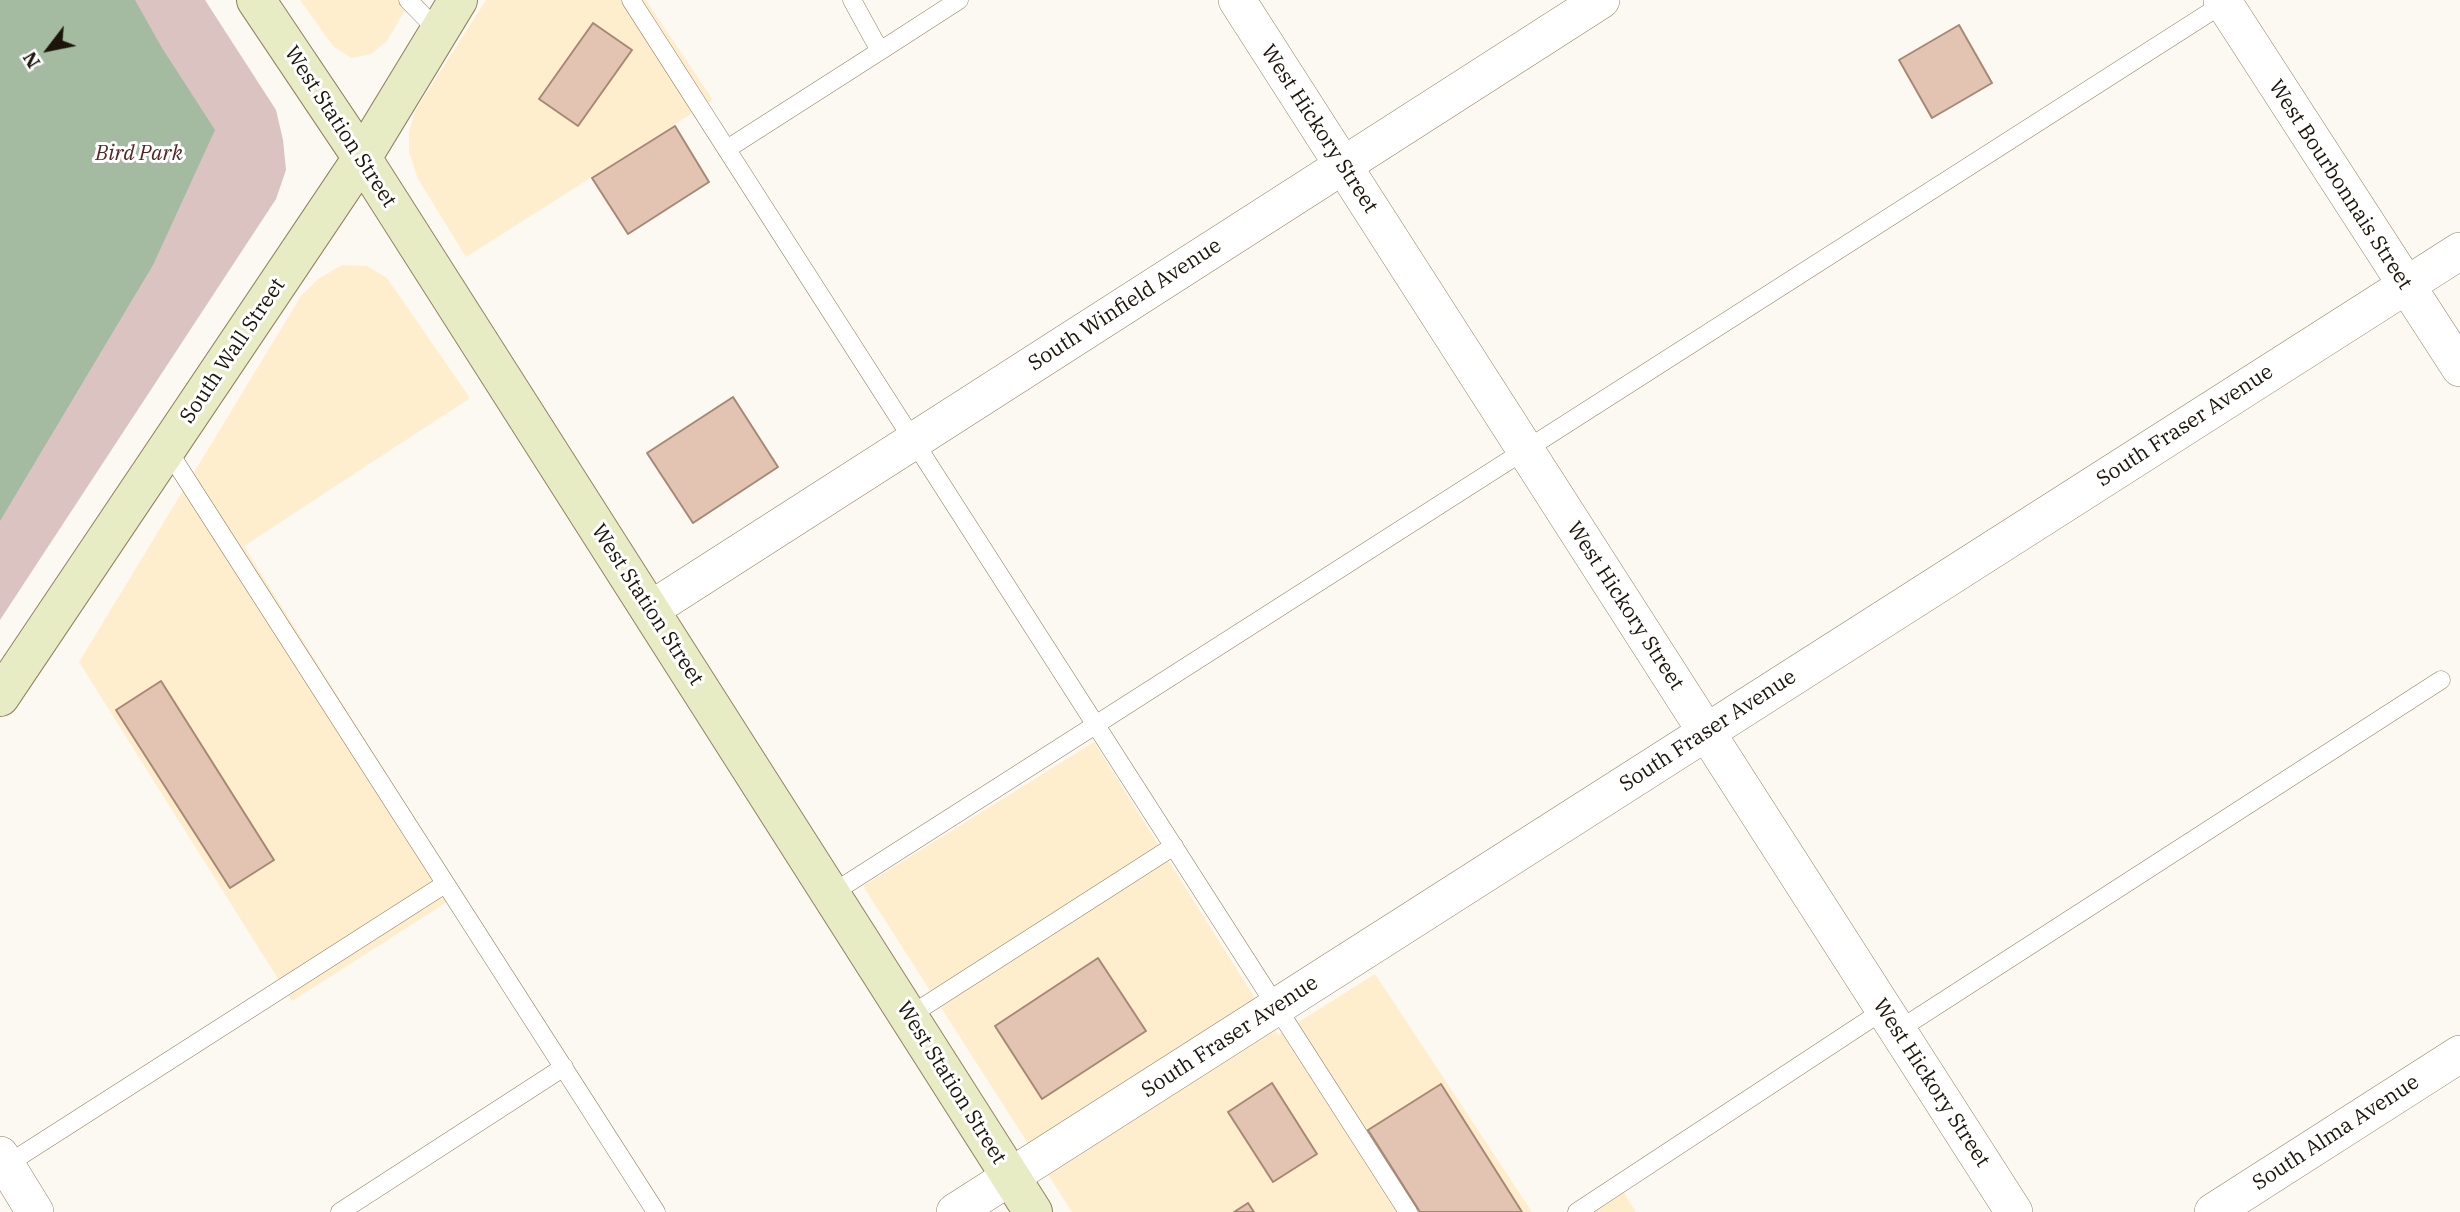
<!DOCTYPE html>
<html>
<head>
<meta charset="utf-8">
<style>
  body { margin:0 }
  #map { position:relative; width:2460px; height:1212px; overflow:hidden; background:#fcf9f2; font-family:"IBM Plex Serif",serif }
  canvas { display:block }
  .north { position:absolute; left:14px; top:14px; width:70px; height:70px; -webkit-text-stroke:5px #fff; paint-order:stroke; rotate:238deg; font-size:19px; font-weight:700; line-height:28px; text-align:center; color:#1c160a }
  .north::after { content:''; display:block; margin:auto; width:24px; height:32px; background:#1c160a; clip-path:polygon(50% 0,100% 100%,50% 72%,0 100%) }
</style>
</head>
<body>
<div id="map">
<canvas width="2460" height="1212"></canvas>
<div class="north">N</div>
</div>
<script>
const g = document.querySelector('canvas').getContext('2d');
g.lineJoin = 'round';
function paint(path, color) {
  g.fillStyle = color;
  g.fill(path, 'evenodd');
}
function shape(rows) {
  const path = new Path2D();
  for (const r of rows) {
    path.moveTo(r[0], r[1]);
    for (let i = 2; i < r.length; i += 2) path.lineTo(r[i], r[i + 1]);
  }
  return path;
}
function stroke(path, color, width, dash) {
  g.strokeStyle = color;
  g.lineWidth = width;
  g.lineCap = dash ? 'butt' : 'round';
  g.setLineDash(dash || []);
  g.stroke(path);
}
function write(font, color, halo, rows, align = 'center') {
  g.font = font + ' "IBM Plex Serif",serif';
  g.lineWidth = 6;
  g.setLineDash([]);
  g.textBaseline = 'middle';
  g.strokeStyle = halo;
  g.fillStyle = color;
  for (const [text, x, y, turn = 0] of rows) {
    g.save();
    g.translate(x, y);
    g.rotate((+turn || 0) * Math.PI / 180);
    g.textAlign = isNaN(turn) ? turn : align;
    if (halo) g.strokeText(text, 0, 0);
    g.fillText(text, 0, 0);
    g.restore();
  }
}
const built = shape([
  [300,0,411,0,387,41,371,54,351,58,333,46],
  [486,0,646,0,713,100,466,257,418,179,409,152,409,132,415,111],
  [342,265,367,266,387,278,470,398,244,546,461,893,292,1001,79,662,301,296,318,279],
  [1094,742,1278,1035,1375,974,1532,1212,1072,1212,863,886],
  [1616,1180,1636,1212,1566,1212]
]);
const green = shape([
  [0,0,205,0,276,110,283,140,286,170,276,199,0,620]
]);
const water = shape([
  [0,0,135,0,162,48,215,130,153,265,0,521]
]);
const building = shape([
  [593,23,632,50,578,126,539,99,593,23],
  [1959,25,1992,83,1932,118,1899,60,1959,25],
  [675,126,709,182,628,234,592,178,675,126],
  [733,397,778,467,693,523,647,453,733,397],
  [161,681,274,860,230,888,116,710,161,681],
  [1098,958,1146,1031,1042,1099,995,1026,1098,958],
  [1272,1083,1317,1154,1273,1182,1228,1112,1272,1083],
  [1441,1084,1522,1212,1420,1212,1368,1130,1441,1084],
  [1248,1203,1254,1212,1234,1212,1248,1203]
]);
const service = shape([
  [408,0,439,32],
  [631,0,1408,1212],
  [852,0,880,51,959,0],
  [727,149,880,51],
  [167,449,656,1212],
  [831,894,2229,0],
  [909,1016,1174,846],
  [1897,1031,2441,680],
  [6,1165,445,884],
  [340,1212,564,1067],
  [1577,1212,1884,1010]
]);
const minor = shape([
  [1237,0,2014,1212],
  [2222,0,2460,368],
  [650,610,1601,0],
  [0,1155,35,1212],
  [955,1212,2460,251],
  [2213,1212,2460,1054]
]);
const secondary = shape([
  [256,0,362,158,1033,1212],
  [0,697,362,158,458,0]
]);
const streetNames = [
  ["West Station Street",340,127,57],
  ["West Hickory Street",1319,129,57],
  ["West Bourbonnais Street",2340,185,57],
  ["South Winfield Avenue",1125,305,-33],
  ["South Wall Street",233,351,-56],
  ["South Fraser Avenue",2185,426,-33],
  ["West Station Street",647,605,57],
  ["West Hickory Street",1625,606,57],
  ["South Fraser Avenue",1708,731,-33],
  ["South Fraser Avenue",1230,1037,-33],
  ["West Station Street",951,1083,58],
  ["West Hickory Street",1931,1083,57],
  ["South Alma Avenue",2336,1133,-33]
];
const parkNames = [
  ["Bird Park",139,154]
];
paint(built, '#ffeece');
paint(green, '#dac3c1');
paint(water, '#a4bba2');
paint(building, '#e3c4b2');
stroke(building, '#a78874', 2);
stroke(service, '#928263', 19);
stroke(minor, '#928263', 38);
stroke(secondary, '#928263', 40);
stroke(service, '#fff', 18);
stroke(minor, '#fff', 37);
stroke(secondary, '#e8ecc4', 38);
write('21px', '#1c160a', '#fff', streetNames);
write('italic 21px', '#552423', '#fff', parkNames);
</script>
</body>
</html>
